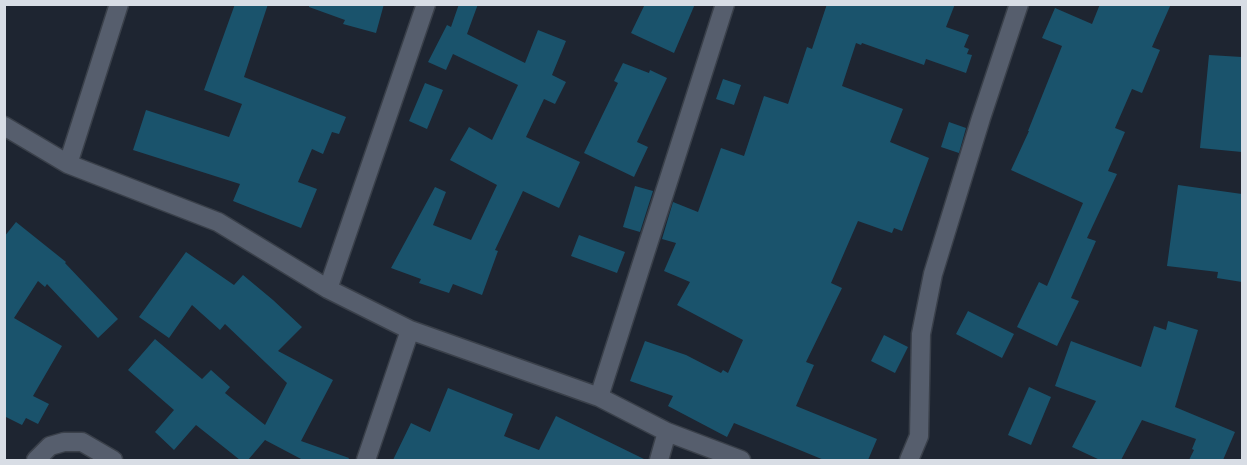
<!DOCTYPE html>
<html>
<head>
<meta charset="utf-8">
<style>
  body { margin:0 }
  #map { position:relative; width:1247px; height:465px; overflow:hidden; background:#1e2531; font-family:Montserrat,sans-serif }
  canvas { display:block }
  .frame { position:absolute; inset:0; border:6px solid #d8dde5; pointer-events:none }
</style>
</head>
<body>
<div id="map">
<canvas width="1247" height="465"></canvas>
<div class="frame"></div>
</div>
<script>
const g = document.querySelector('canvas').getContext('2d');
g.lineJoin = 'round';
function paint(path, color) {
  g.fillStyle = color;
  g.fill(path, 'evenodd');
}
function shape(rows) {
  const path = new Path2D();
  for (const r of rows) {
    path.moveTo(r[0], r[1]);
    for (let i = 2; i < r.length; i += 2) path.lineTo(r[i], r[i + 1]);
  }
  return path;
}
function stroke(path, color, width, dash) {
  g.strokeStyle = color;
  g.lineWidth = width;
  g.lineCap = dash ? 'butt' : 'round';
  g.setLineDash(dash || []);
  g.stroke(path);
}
const building = shape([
  [235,4,268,4,244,77,346,117,339,134,332,132,323,154,312,149,298,182,317,189,301,228,233,201,240,184,133,150,146,110,229,137,242,104,204,90],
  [309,4,384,4,376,33,343,24,345,20,309,7],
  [459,4,478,4,467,34,525,63,538,30,566,41,552,75,566,82,555,104,544,99,526,137,580,162,559,208,523,191,495,250,498,251,482,295,453,284,449,293,419,283,421,279,391,268,435,187,446,192,433,225,471,240,497,185,450,160,469,127,492,140,518,85,453,54,446,70,428,62,447,25,451,27],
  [645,4,695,4,674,53,631,33],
  [827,4,955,4,946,27,969,35,964,47,969,49,967,54,972,55,966,73,926,59,924,65,862,43,861,45,856,43,842,86,903,109,890,142,929,158,902,231,894,228,892,233,858,221,831,283,842,288,806,362,814,365,796,406,877,439,868,460,824,460,734,423,727,437,668,406,673,396,630,381,645,341,686,355,721,373,723,370,728,373,743,340,677,305,690,282,664,271,676,243,662,239,673,202,698,212,721,148,744,156,764,96,788,104,807,47,812,49],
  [1100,4,1171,4,1152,47,1160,50,1142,93,1132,89,1115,128,1125,132,1108,171,1117,174,1087,238,1096,241,1071,298,1079,301,1057,346,1017,327,1039,282,1047,286,1083,203,1011,170,1029,131,1028,131,1062,46,1042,38,1055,8,1092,24],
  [1209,55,1242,57,1242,152,1200,148],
  [623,63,649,73,650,70,667,78,637,142,648,147,634,177,584,153,618,83,614,81],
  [723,79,741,85,734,105,716,99],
  [425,83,443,90,427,129,409,121],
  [949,122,966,128,959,153,941,147],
  [1178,185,1242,194,1242,282,1217,278,1218,272,1167,266],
  [635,186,653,191,640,232,623,227],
  [16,222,66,262,65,263,118,319,98,338,47,284,45,287,38,281,14,318,62,346,33,396,49,404,38,424,26,418,22,425,4,416,4,237],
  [579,235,625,252,617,273,571,256],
  [186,252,234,285,243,275,273,300,302,327,278,351,333,380,301,441,349,458,348,460,303,460,265,440,248,460,240,460,196,425,174,450,155,432,174,410,128,370,155,339,202,379,211,370,230,387,225,393,265,425,287,383,225,324,220,330,192,305,169,338,139,317],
  [968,311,1014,334,1002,358,956,334],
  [1168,321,1198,330,1175,407,1235,432,1223,460,1189,460,1194,450,1192,449,1196,439,1142,420,1121,460,1100,460,1072,447,1096,401,1055,386,1071,341,1141,367,1154,326,1166,330],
  [884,335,908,347,895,373,871,361],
  [1029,387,1051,397,1031,445,1008,435],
  [448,388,513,414,504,436,539,450,556,416,646,460,393,460,411,423,430,432]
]);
const minor = shape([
  [4,126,68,164,218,222,328,289,410,330,599,397,667,432,741,460],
  [68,164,119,4],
  [328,289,426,4],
  [599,397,725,4],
  [36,460,50,446,64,442,82,442,113,460],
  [366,460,410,330],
  [659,460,667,432],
  [909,460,919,436,921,334,933,274,981,118,1019,4]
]);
paint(building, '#1a536c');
stroke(minor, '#3a404a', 21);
stroke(minor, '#565e6d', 18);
</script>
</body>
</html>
